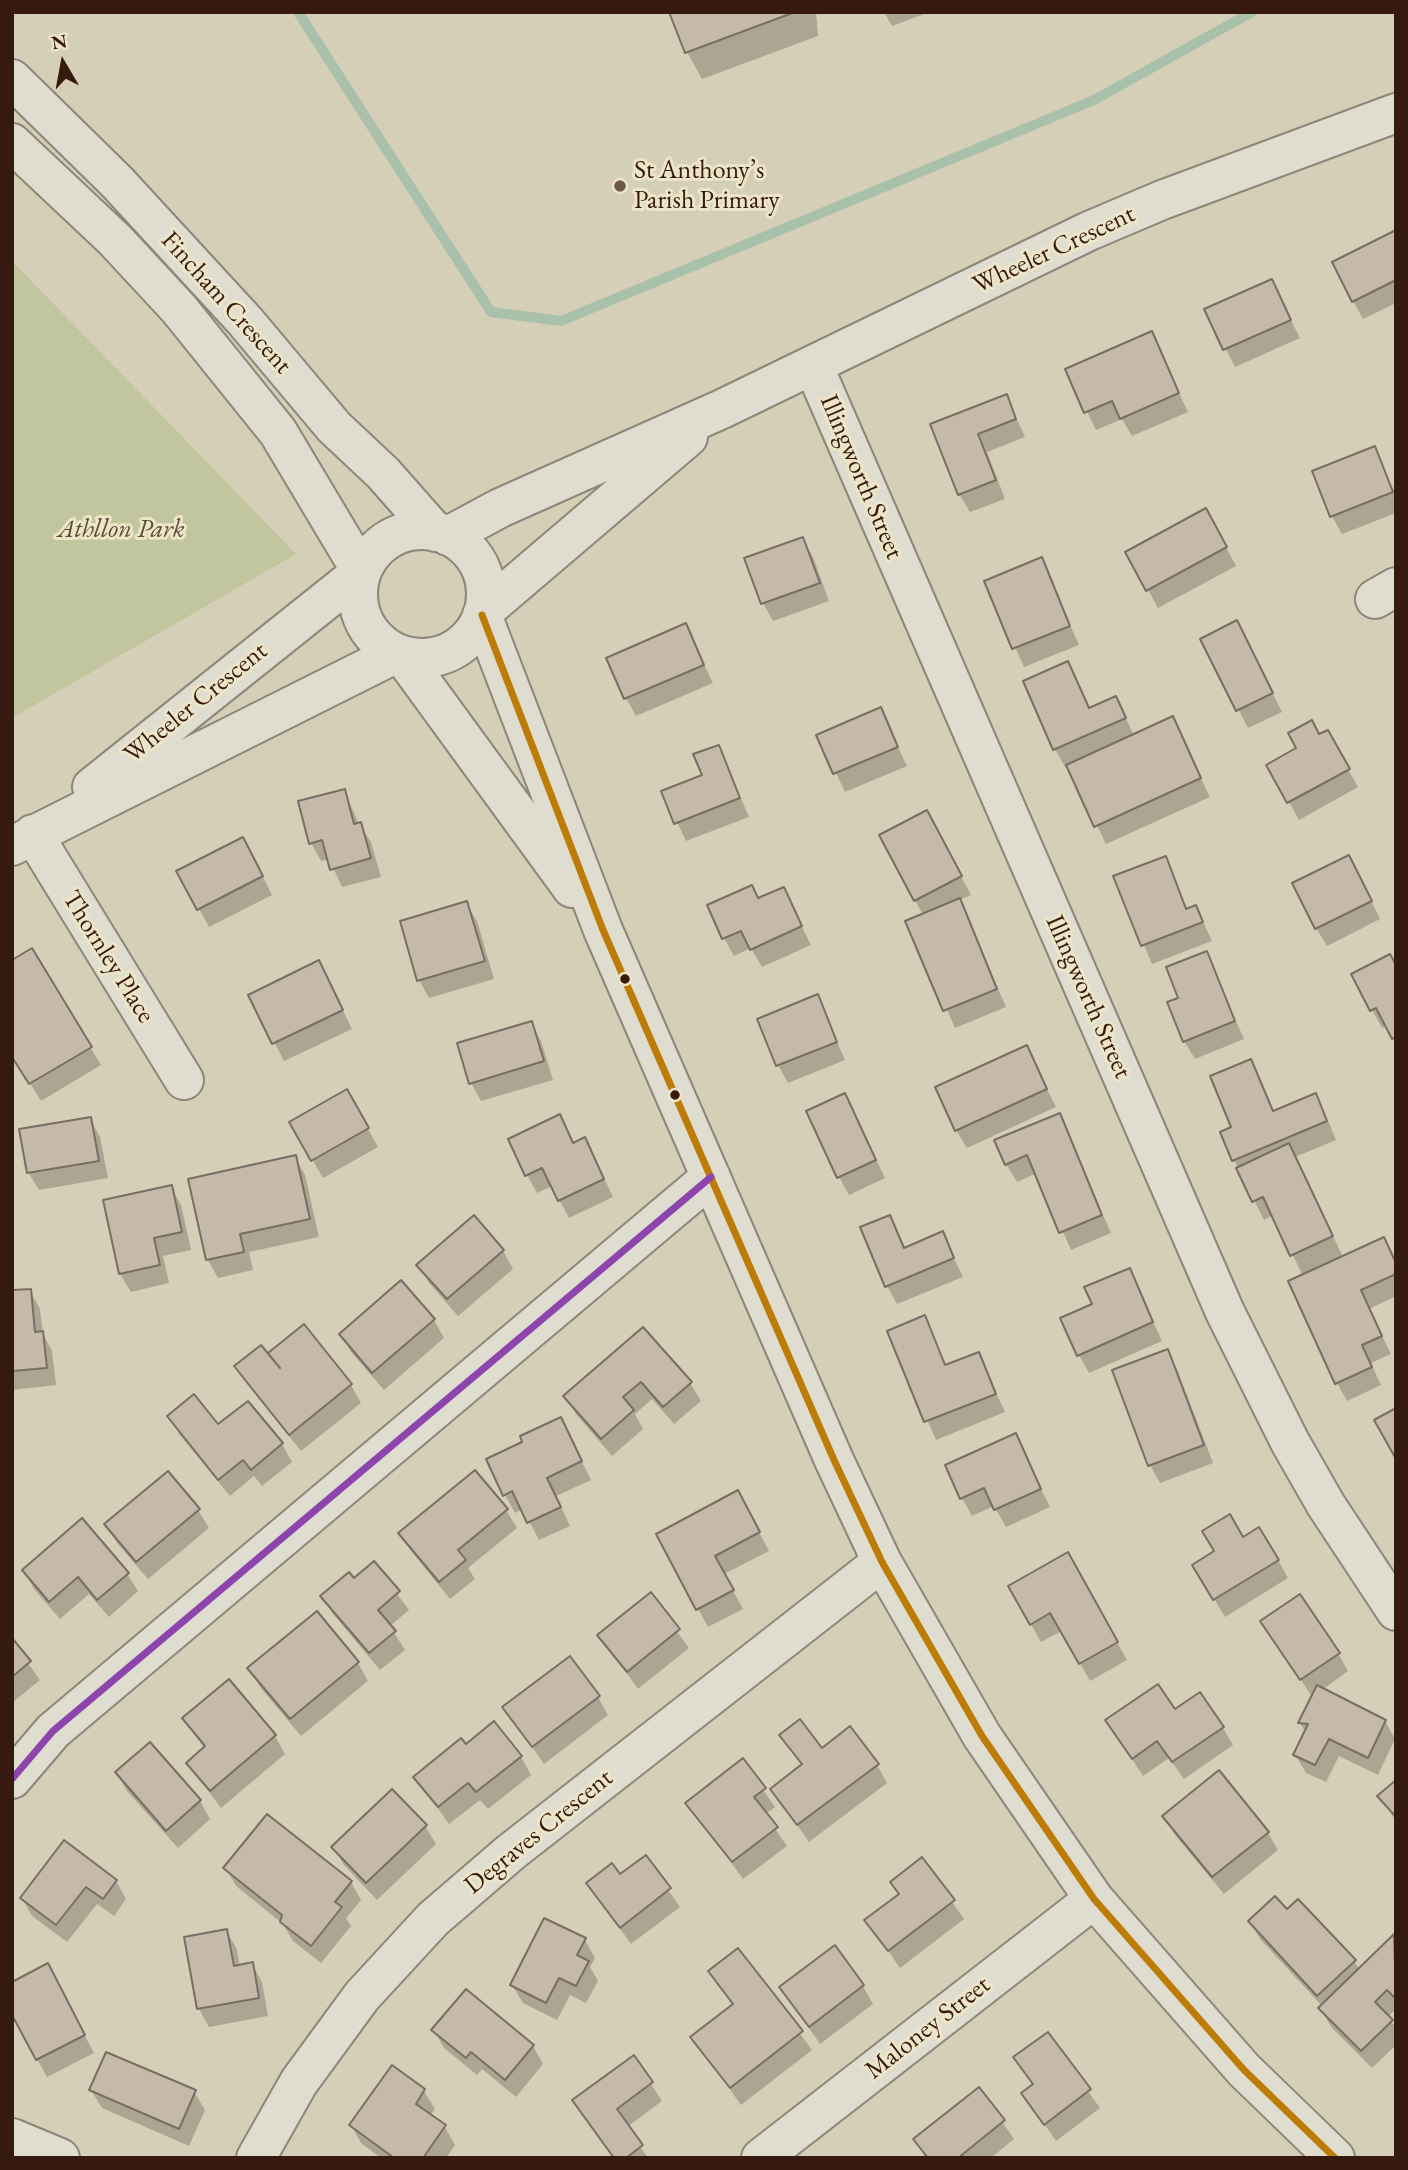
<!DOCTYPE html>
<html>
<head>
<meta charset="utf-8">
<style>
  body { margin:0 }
  #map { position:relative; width:1408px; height:2170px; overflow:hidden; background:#d6cfb7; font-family:"EB Garamond",serif }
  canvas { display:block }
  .frame { position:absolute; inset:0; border:14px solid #361a10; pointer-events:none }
  .north { position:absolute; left:28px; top:28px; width:70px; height:70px; -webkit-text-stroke:5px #ede5c8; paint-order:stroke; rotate:350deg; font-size:19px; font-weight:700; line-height:28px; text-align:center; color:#361a10 }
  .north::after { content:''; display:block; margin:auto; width:24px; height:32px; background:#361a10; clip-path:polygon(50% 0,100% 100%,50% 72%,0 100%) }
</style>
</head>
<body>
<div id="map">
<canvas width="1408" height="2170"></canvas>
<div class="frame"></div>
<div class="north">N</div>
</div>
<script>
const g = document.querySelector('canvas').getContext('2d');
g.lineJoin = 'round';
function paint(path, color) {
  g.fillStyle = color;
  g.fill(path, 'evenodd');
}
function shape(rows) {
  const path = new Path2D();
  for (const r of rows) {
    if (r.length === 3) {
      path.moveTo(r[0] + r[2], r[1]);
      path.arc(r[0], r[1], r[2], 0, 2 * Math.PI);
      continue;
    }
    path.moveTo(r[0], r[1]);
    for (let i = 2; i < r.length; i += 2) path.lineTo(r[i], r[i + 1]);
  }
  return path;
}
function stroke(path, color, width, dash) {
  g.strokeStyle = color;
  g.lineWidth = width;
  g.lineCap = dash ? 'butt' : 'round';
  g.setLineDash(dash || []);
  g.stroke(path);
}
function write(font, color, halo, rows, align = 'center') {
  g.font = font + ' "EB Garamond",serif';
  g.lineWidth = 6;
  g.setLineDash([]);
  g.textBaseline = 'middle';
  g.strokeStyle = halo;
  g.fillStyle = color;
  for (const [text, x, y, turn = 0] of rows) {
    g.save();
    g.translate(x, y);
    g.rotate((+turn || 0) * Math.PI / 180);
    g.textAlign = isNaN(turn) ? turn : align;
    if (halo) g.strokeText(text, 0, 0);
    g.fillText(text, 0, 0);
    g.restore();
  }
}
const green = shape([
  [12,261,296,554,12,718]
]);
const shadow = shape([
  [671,12,816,12,818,36,702,79,687,52],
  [884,12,927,12,927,13,892,26],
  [1396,232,1396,303,1363,319,1353,301],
  [1271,281,1300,338,1235,367,1206,310],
  [1151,334,1188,412,1132,436,1122,419,1096,430,1067,370],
  [1006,396,1025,437,987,452,1005,499,970,512,959,494,933,425],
  [1374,448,1396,495,1396,513,1342,534,1332,516],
  [1216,529,1236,566,1158,608,1128,553],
  [803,539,813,557,829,601,773,621,763,603,746,559],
  [1041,560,1079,645,1024,667,986,582],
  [686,626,713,683,636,716,626,698],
  [1202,639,1246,640,1282,712,1248,728],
  [1068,663,1091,709,1116,698,1134,735,1172,718,1210,797,1106,844,1068,765,1065,767,1055,749],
  [880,710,907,766,845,792,818,735],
  [1327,732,1358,787,1299,820,1269,765],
  [718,747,749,817,686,841,663,792,704,776],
  [344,791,359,824,371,842,381,877,342,887,329,859,321,861,311,843],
  [936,830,971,895,959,900,1006,1007,955,1028,908,922,923,915,915,900],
  [253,857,272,895,209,927,179,872],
  [1165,858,1188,910,1196,907,1212,941,1152,964,1115,877],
  [1359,875,1380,919,1327,946,1316,928],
  [783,889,811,945,762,967,751,948,734,956,724,938],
  [466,903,477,921,494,979,429,998,419,980],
  [32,950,101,1065,41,1101,12,1054],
  [1206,953,1244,1039,1195,1059,1184,1041,1180,999],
  [1396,968,1396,1041,1387,1025,1382,1028,1353,975],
  [328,980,352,1029,284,1061,250,996],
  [817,996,845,1060,788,1083,778,1065],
  [531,1023,541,1041,553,1080,481,1101,471,1083],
  [1026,1047,1056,1107,967,1148,956,1130],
  [1250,1061,1274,1113,1315,1095,1325,1113,1336,1140,1295,1157,1343,1257,1396,1263,1396,1296,1369,1309,1391,1354,1371,1363,1381,1385,1347,1401,1337,1383,1303,1276,1273,1215,1264,1220,1234,1160,1233,1128],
  [347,1091,378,1147,323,1178,291,1123],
  [854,1113,885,1178,849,1195,839,1177],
  [1059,1115,1111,1233,1071,1250,1037,1173,1017,1182,1006,1164],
  [559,1117,574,1144,594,1157,613,1197,569,1218,552,1186,537,1193,527,1175],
  [90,1119,100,1137,108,1178,39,1190,28,1172],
  [295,1157,305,1175,319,1237,249,1252,253,1270,218,1278,208,1260,190,1180],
  [171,1187,181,1205,191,1250,163,1256,169,1283,131,1292,120,1274],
  [889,1217,906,1249,942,1234,963,1277,897,1304,887,1286],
  [503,1251,513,1269,458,1316,429,1283,419,1265],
  [1129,1270,1162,1341,1089,1373,1079,1355,1094,1305],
  [401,1283,434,1320,444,1338,384,1390,351,1352,341,1334],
  [30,1291,40,1309,43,1334,52,1351,56,1385,12,1390,12,1292],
  [924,1318,947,1366,978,1354,1005,1412,936,1440,889,1332],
  [304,1326,351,1385,361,1403,301,1451,247,1384,237,1367,267,1355],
  [643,1329,690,1383,701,1401,674,1424,652,1399,635,1414,643,1429,612,1456,576,1414,565,1396],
  [1167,1351,1177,1369,1213,1463,1160,1483,1150,1465],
  [248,1403,282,1444,292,1462,262,1486,254,1476,230,1496,179,1434,169,1416,218,1427],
  [561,1419,591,1480,556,1496,570,1526,539,1540,523,1509,515,1513,505,1495,525,1443],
  [1015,1436,1050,1507,1006,1527,994,1506,972,1516,962,1498],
  [198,1510,209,1528,148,1579,117,1543,106,1525],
  [506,1510,517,1528,468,1568,475,1579,450,1599,411,1551,401,1533],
  [748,1511,769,1551,724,1574,743,1609,708,1627,658,1535],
  [1243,1539,1278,1560,1288,1578,1225,1617,1194,1566],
  [1067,1554,1127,1660,1090,1681,1062,1631,1041,1642,1010,1586],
  [374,1563,409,1610,390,1626,405,1650,380,1670,333,1614,322,1596,354,1580],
  [24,1571,127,1574,138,1591,109,1617,89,1594,60,1619,34,1589],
  [650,1595,689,1648,638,1689,599,1635],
  [1273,1639,1338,1653,1348,1671,1322,1690,1385,1721,1395,1739,1378,1775,1339,1756,1326,1782,1306,1773,1295,1754,1306,1733,1300,1723,1313,1698],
  [12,1641,40,1680,12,1703],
  [358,1663,368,1681,301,1736,260,1687,250,1669],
  [598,1697,608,1715,544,1764,504,1707],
  [1175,1712,1223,1728,1233,1745,1184,1779,1169,1758,1143,1776,1107,1721],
  [184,1719,275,1736,285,1754,221,1808,188,1763,205,1749],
  [782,1736,877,1765,887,1783,809,1842,772,1789,802,1766],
  [149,1744,200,1801,210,1819,178,1848,127,1791,117,1773],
  [466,1747,521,1757,531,1775,488,1809,480,1800,449,1824,416,1777],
  [743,1761,775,1807,765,1814,787,1846,743,1879,688,1803],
  [1396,1783,1396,1821,1380,1796],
  [392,1792,425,1826,436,1844,377,1900,344,1865,333,1847],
  [1165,1817,1268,1833,1278,1850,1224,1894,1175,1835],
  [645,1857,680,1907,631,1944,588,1884,620,1877],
  [922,1859,964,1919,900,1968,867,1920,899,1895,892,1882],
  [226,1868,351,1882,361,1900,346,1918,351,1926,321,1963,293,1941,283,1924,236,1886],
  [116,1881,126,1899,114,1916,97,1904,67,1942,32,1916,22,1898],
  [1287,1911,1354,1961,1360,1970,1394,1937,1396,1939,1396,2009,1388,2017,1396,2028,1396,2045,1372,2068,1331,2027,1321,2009,1323,2007,1260,1939,1250,1921],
  [226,1931,237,1949,240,1967,252,1964,262,1982,268,2016,209,2027,199,2009],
  [585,1940,595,1958,590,1967,598,1981,586,2003,570,1995,557,2020,523,2003,512,1985],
  [738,1950,812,2050,741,2105,693,2037,733,2006,710,1972],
  [57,1984,94,2053,47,2077,37,2059],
  [863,1986,873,2004,820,2044,781,1988],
  [434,2030,533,2046,543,2064,516,2097,482,2069,477,2075,444,2048],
  [1047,2034,1100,2108,1056,2141,1023,2093,1033,2086,1015,2058],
  [634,2058,662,2101,627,2127,648,2158,614,2158,575,2101],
  [392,2068,424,2091,435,2109,430,2116,445,2127,455,2145,446,2158,381,2158,361,2143,351,2125],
  [979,2089,1014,2139,991,2158,926,2158,915,2140],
  [91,2090,194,2092,205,2110,189,2146,102,2108]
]);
const stream = shape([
  [298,12,491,312,561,321,1094,100,1252,12]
]);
const building = shape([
  [669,12,795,12,685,53,669,12],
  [1396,230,1396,280,1352,302,1332,262,1396,230],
  [1272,279,1291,320,1223,350,1204,309,1272,279],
  [1152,331,1179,393,1120,419,1112,401,1084,413,1065,369,1152,331],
  [1007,394,1016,419,978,434,996,480,958,495,930,424,1007,394],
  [1375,446,1393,492,1330,517,1312,471,1375,446],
  [1206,508,1227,547,1146,591,1125,552,1206,508],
  [803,537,820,583,761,604,744,558,803,537],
  [1042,557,1070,626,1012,649,984,581,1042,557],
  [1237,620,1273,693,1236,711,1200,639,1237,620],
  [686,623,704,665,624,699,606,658,686,623],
  [1068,661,1089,708,1116,696,1126,718,1053,750,1023,681,1068,661],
  [881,707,898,747,833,774,816,735,881,707],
  [1173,716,1201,778,1094,827,1066,765,1173,716],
  [1312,720,1319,734,1328,730,1350,769,1287,803,1266,765,1296,748,1288,733,1312,720],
  [719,745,740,798,674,824,661,791,702,775,693,754,719,745],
  [345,789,354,824,361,822,371,858,330,870,322,840,309,844,298,801,345,789],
  [927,810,962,876,914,901,879,835,927,810],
  [243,837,263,876,197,910,176,871,243,837],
  [1349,855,1372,901,1315,929,1292,883,1349,855],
  [1166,856,1186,909,1196,905,1203,922,1141,946,1113,876,1166,856],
  [752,885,758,898,784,887,802,926,750,950,741,931,722,939,707,905,752,885],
  [960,898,997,989,943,1011,905,921,960,898],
  [467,901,485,961,417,981,400,921,467,901],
  [32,948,92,1047,29,1084,12,1057,12,960,32,948],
  [1207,951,1235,1021,1183,1042,1167,1002,1178,998,1166,967,1207,951],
  [1390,954,1396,965,1396,1037,1392,1039,1376,1008,1370,1011,1351,974,1390,954],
  [319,960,343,1010,272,1044,248,995,319,960],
  [818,994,837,1042,776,1066,757,1019,818,994],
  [532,1021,544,1061,469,1084,457,1043,532,1021],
  [1027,1045,1047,1089,955,1131,935,1087,1027,1045],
  [1251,1059,1273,1111,1316,1093,1327,1121,1232,1161,1220,1132,1231,1127,1210,1076,1251,1059],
  [347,1089,369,1128,311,1161,289,1122,347,1089],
  [845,1093,876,1160,837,1178,806,1111,845,1093],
  [1060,1113,1102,1215,1059,1233,1027,1155,1005,1165,994,1140,1060,1113],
  [560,1114,573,1143,585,1137,604,1179,558,1201,542,1168,525,1176,508,1139,560,1114],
  [91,1117,99,1161,27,1173,19,1129,91,1117],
  [1289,1143,1333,1236,1290,1256,1263,1197,1252,1202,1236,1168,1289,1143],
  [296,1155,310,1219,240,1234,244,1252,206,1260,188,1179,296,1155],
  [172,1185,182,1232,154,1238,160,1265,119,1274,103,1200,172,1185],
  [474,1215,504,1250,447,1299,416,1265,474,1215],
  [890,1215,904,1248,943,1231,954,1258,885,1287,860,1227,890,1215],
  [1384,1237,1396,1263,1396,1274,1361,1290,1382,1336,1362,1345,1372,1367,1335,1384,1288,1281,1384,1237],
  [1130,1268,1153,1322,1077,1356,1060,1318,1092,1304,1084,1287,1130,1268],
  [401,1280,435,1319,372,1373,339,1334,401,1280],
  [31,1289,35,1332,43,1331,47,1368,12,1371,12,1290,31,1289],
  [925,1315,945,1365,979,1352,996,1394,924,1422,887,1331,925,1315],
  [304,1324,352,1384,289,1435,234,1366,261,1345,280,1368,268,1353,304,1324],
  [643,1327,692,1382,663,1407,641,1382,623,1397,634,1410,601,1439,563,1396,643,1327],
  [1168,1349,1204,1445,1148,1466,1112,1370,1168,1349],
  [194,1394,218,1424,248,1401,283,1443,251,1470,243,1460,218,1480,167,1416,194,1394],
  [1396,1408,1396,1459,1374,1420,1396,1408],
  [561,1417,582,1461,547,1478,561,1507,527,1523,512,1491,503,1496,486,1459,522,1442,520,1436,561,1417],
  [1016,1433,1041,1489,994,1510,984,1488,960,1499,945,1465,1016,1433],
  [475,1470,508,1509,458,1550,466,1560,439,1582,398,1533,475,1470],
  [168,1471,200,1509,136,1562,104,1524,168,1471],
  [738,1490,760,1532,715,1556,734,1590,696,1610,656,1534,738,1490],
  [1230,1514,1243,1537,1259,1527,1279,1560,1213,1600,1192,1565,1214,1551,1202,1531,1230,1514],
  [82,1518,129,1573,97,1600,78,1577,49,1602,22,1570,82,1518],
  [1068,1552,1118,1642,1079,1664,1050,1613,1030,1625,1008,1586,1068,1552],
  [374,1561,400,1591,378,1610,396,1631,369,1653,320,1596,349,1572,354,1578,374,1561],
  [651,1592,680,1629,627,1672,597,1635,651,1592],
  [1300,1594,1340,1653,1300,1680,1260,1621,1300,1594],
  [317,1611,359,1662,290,1719,247,1668,317,1611],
  [12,1638,31,1661,12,1677,12,1638],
  [570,1656,600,1696,532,1747,502,1707,570,1656],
  [229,1679,276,1735,210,1791,186,1763,205,1746,182,1718,229,1679],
  [1158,1684,1175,1709,1200,1692,1224,1727,1172,1762,1157,1741,1132,1759,1105,1720,1158,1684],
  [1317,1685,1386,1720,1368,1758,1329,1739,1315,1765,1293,1755,1308,1724,1298,1723,1317,1685],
  [800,1719,822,1748,850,1726,879,1764,797,1825,770,1789,802,1764,779,1735,800,1719],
  [494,1721,522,1756,476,1792,468,1783,438,1807,413,1777,461,1738,466,1744,494,1721],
  [150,1742,201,1800,166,1831,115,1772,150,1742],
  [743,1758,766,1788,754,1797,778,1827,732,1862,685,1803,743,1758],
  [1219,1770,1269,1832,1212,1877,1162,1816,1219,1770],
  [1396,1780,1396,1817,1377,1796,1396,1780],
  [392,1789,427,1825,366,1883,331,1847,392,1789],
  [267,1814,352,1881,335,1902,342,1907,311,1946,280,1922,282,1915,223,1868,267,1814],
  [64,1840,117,1880,103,1899,86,1887,56,1925,20,1898,64,1840],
  [646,1855,671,1888,620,1928,586,1883,612,1863,620,1874,646,1855],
  [922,1857,955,1900,888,1951,864,1920,899,1894,890,1882,922,1857],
  [1275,1896,1287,1909,1298,1899,1356,1960,1317,1996,1248,1921,1275,1896],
  [544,1918,586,1938,577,1955,589,1961,576,1986,559,1978,546,2003,510,1985,544,1918],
  [227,1929,234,1966,253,1962,259,1998,197,2009,184,1937,227,1929],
  [1394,1934,1396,1999,1387,1990,1375,2002,1393,2020,1361,2051,1318,2008,1394,1934],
  [835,1945,864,1985,809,2027,779,1987,835,1945],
  [738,1948,803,2031,730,2088,690,2037,733,2004,708,1971,738,1948],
  [48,1963,85,2035,36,2060,12,2015,12,1982,48,1963],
  [466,1989,534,2045,505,2080,471,2052,466,2058,431,2030,466,1989],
  [1048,2032,1091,2089,1044,2125,1021,2093,1033,2084,1013,2057,1048,2032],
  [106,2052,196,2090,179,2129,89,2090,106,2052],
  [634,2055,653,2082,617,2109,643,2145,626,2158,614,2158,572,2100,634,2055],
  [392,2065,425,2089,416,2104,446,2125,423,2158,394,2158,349,2125,392,2065],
  [979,2087,1005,2120,958,2158,928,2158,913,2139,979,2087]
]);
const minor = shape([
  [12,79,117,182,245,321,334,427,383,473,435,532],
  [12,143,115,240,179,309,278,432,361,571],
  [813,365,1225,1312,1290,1442,1326,1505,1396,1611],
  [422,594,64],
  [448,536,500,508,722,409,1089,231,1162,200,1396,113],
  [1375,599,1396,587],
  [484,611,688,437],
  [482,615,603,930,834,1460,882,1562,982,1736,1094,1899,1244,2070,1335,2158],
  [402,655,572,888],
  [92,787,360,573],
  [33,834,184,1080],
  [12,846,397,653],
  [12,1779,53,1731,711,1177],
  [12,2138,60,2158],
  [256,2158,299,2082,362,1996,433,1919,511,1852,882,1562],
  [761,2158,1094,1899]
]);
const bus1 = shape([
  [482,615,603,930,834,1460,882,1562,982,1736,1094,1899,1244,2070,1335,2158]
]);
const bus2 = shape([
  [12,1779,53,1731,711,1177]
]);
const markers = [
  [620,186,7,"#6e594a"],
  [625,979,6,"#361a10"],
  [675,1095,6,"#361a10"]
];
const poiNames = [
  ["St Anthony’s",634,171],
  ["Parish Primary",634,201]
];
const streetNames = [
  ["Wheeler Crescent",1054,250,-25],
  ["Fincham Crescent",226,303,48],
  ["Illingworth Street",861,477,67],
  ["Wheeler Crescent",196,703,-39],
  ["Thornley Place",108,957,58],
  ["Illingworth Street",1088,997,66],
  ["Degraves Crescent",539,1832,-39],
  ["Maloney Street",928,2028,-38]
];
const parkNames = [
  ["Athllon Park",121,530]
];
paint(green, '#c1c69f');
paint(shadow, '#0003');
stroke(stream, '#a9c0aa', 10);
paint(building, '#c6b9a9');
stroke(building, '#776f62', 2);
stroke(minor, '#8e8678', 42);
stroke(minor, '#dfdcd0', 38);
stroke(bus1, '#bd7c05', 7);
stroke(bus2, '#8e44ad', 7);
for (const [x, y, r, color] of markers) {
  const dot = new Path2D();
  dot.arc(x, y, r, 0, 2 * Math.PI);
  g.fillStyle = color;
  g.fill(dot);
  stroke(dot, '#ede5c8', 2.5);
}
write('26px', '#361a10', '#ede5c8', poiNames, 'left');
write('26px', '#361a10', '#ede5c8', streetNames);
write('italic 26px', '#5a4c35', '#ede5c8', parkNames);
</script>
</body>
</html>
